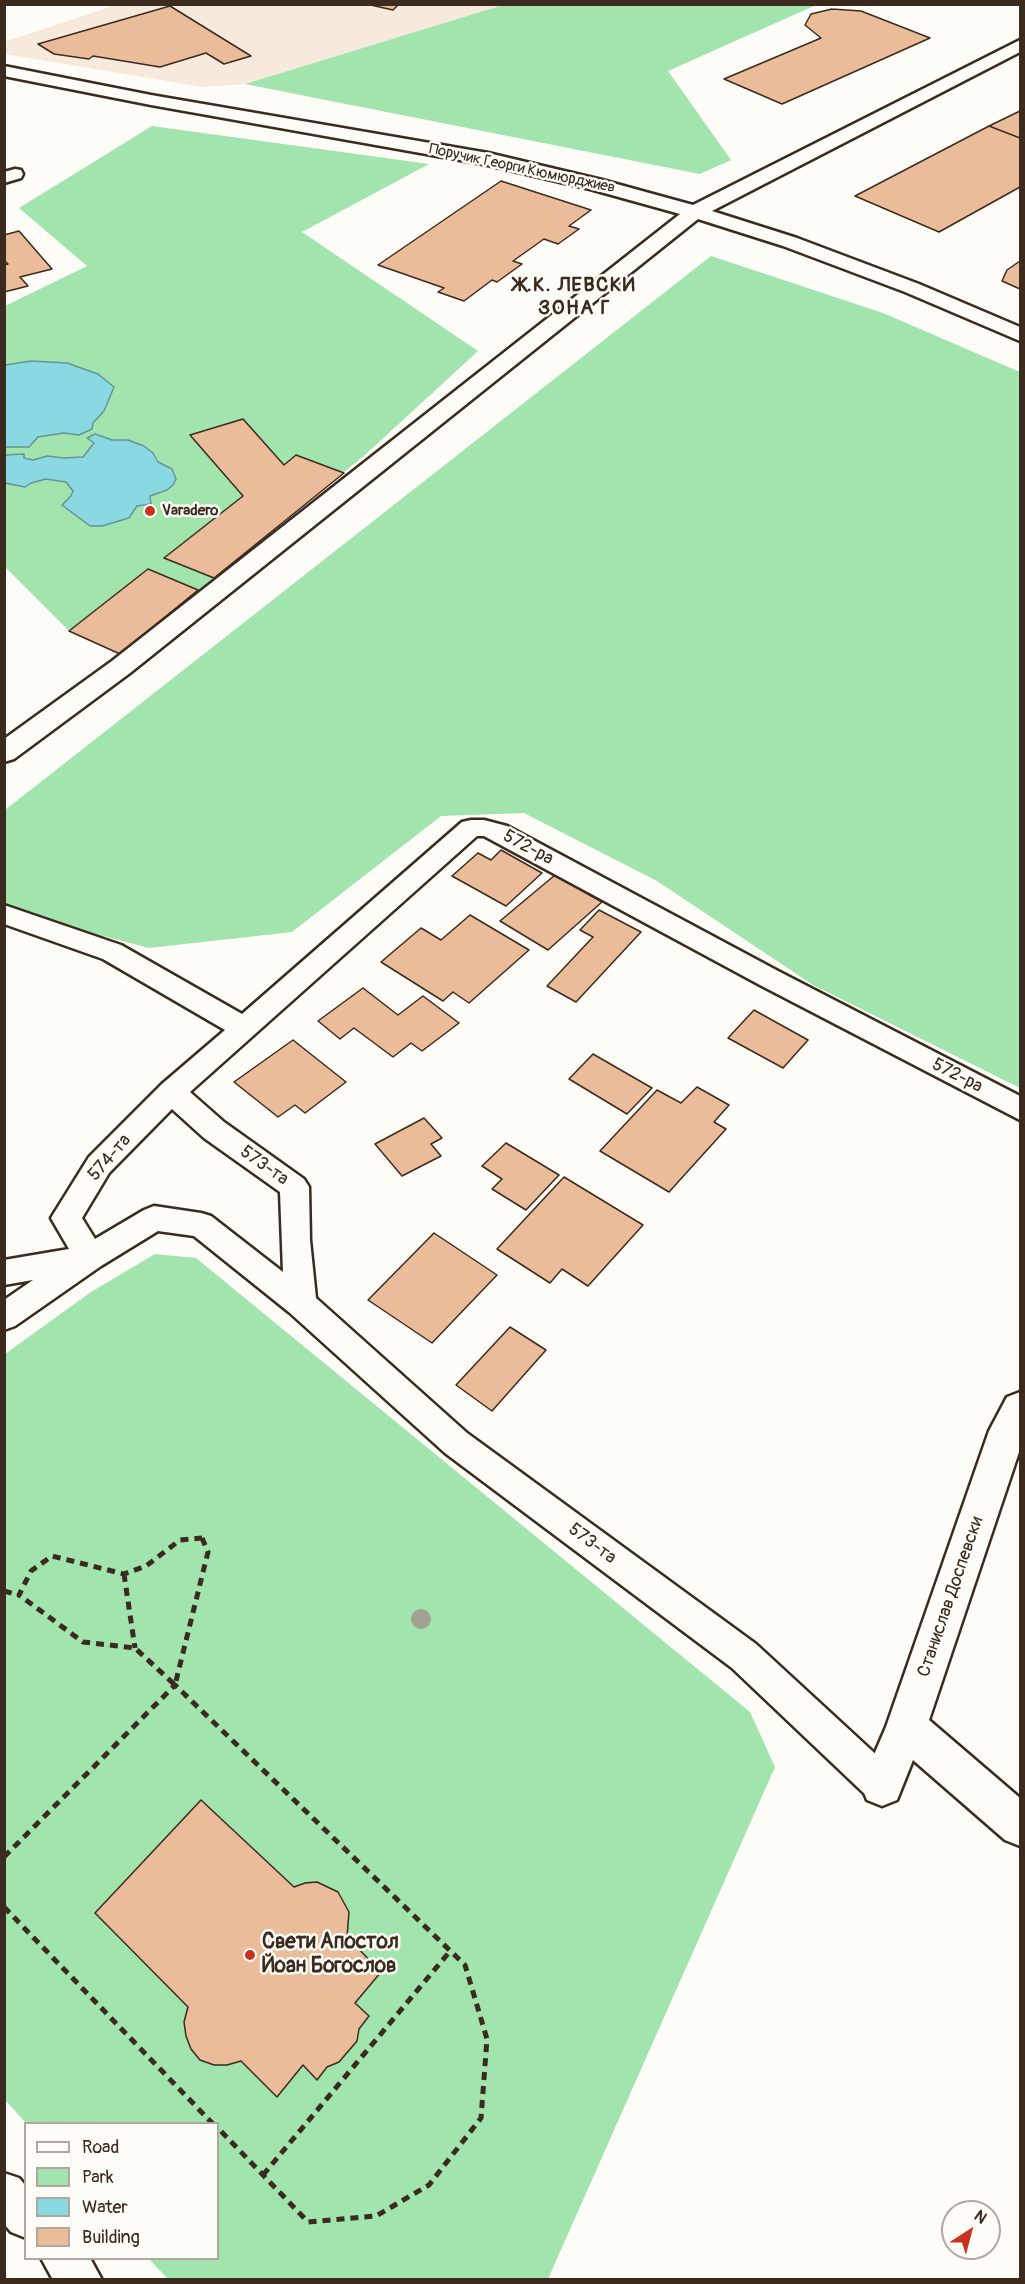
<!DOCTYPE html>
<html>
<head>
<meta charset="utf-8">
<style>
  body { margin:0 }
  #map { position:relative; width:1025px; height:2284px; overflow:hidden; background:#fdfcf7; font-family:Pangolin,sans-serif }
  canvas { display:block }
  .frame { position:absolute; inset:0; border:6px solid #3b2a1e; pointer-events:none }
  .legend { position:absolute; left:24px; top:2122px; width:195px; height:138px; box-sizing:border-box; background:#fdfcf7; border:2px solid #afa8a0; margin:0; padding:8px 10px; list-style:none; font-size:18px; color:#3b2a1e }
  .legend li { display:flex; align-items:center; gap:12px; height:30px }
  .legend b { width:30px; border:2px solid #afa8a0 }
  .north { position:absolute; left:941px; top:2200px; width:60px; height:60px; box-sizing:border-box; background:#fdfcf7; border:2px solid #afa8a0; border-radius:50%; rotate:36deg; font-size:16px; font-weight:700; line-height:24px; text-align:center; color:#3b2a1e }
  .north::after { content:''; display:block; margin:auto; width:21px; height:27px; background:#c8321e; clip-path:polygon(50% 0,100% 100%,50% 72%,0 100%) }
</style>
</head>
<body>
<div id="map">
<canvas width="1025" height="2284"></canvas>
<div class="frame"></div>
<ul class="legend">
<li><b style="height:8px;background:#fdfcf7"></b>Road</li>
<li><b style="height:16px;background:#a1e4ae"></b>Park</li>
<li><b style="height:16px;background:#88d9e2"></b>Water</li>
<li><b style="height:16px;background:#eabc9a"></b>Building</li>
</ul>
<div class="north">N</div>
</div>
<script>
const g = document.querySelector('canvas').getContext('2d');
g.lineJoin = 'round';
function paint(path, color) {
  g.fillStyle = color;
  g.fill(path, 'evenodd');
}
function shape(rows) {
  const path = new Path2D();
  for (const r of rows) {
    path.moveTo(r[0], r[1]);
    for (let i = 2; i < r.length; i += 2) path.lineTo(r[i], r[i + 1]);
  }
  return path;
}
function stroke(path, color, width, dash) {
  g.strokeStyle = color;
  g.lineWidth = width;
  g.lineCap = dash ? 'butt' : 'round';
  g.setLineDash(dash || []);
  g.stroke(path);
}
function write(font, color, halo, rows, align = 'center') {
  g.font = font + ' Pangolin,sans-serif';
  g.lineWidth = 5;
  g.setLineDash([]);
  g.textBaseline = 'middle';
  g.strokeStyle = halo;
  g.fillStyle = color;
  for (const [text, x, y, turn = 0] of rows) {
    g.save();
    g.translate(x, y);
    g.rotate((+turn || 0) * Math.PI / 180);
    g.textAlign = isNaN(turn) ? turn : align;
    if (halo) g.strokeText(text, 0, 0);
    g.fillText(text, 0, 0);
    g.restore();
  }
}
const built = shape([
  [116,5,503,5,245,84,202,87,5,54,4,42]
]);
const green = shape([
  [503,5,503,4,816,5,668,71,731,160,700,174,245,84],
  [152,126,429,164,302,232,478,351,365,455,120,654,69,631,5,567,5,306,87,266,19,208],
  [711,256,883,313,1020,372,1020,1088,813,985,657,881,524,813,441,816,292,932,149,948,5,910,5,810],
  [155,1254,196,1258,750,1712,775,1767,548,2279,168,2279,149,2259,218,2258,218,2124,26,2123,5,2100,5,1354,91,1292]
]);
const water = shape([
  [31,361,67,363,98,374,114,387,104,411,93,423,92,429,79,435,64,433,38,437,29,447,5,447,5,365,31,361],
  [95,434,112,440,128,440,144,446,153,453,158,462,172,469,176,479,173,485,167,490,150,496,151,504,137,506,129,518,102,526,90,526,62,505,71,496,73,491,66,482,46,479,31,483,25,487,5,483,5,455,24,454,24,458,33,460,47,456,64,458,83,457,94,443,87,438,95,434]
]);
const building = shape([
  [366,4,399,4,393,10,366,4],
  [170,6,251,56,224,64,206,53,160,67,93,56,89,59,54,54,38,44,170,6],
  [832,9,861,11,930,38,782,104,724,79,821,38,805,25,811,14,832,9],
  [1020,111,1020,138,989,126,1020,111],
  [989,126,1020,138,1020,187,939,232,855,196,989,126],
  [501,181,591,210,569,226,579,229,558,244,544,239,513,261,522,264,497,282,492,280,464,301,438,292,444,288,378,265,501,181],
  [19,231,52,269,20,277,28,286,4,292,4,265,8,264,4,260,4,235,19,231],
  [1020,261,1020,289,1002,281,1007,270,1020,261],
  [243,419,284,465,296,455,344,473,214,578,164,558,243,496,190,435,243,419],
  [148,569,198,590,120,654,69,631,148,569],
  [501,850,542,873,506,906,452,876,478,853,491,860,501,850],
  [555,875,602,902,548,950,500,921,555,875],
  [599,910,641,932,576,1002,547,986,593,937,580,930,599,910],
  [470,915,529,950,469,1003,453,992,443,1001,381,962,421,928,441,940,470,915],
  [363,988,398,1015,423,996,459,1023,422,1051,411,1043,393,1057,354,1028,340,1039,318,1021,363,988],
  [754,1010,808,1040,783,1068,728,1038,754,1010],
  [293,1040,346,1082,305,1113,295,1105,278,1117,234,1082,293,1040],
  [593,1054,652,1088,627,1114,569,1079,593,1054],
  [697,1087,729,1105,714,1122,726,1129,669,1192,600,1151,657,1090,681,1103,697,1087],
  [424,1118,442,1138,431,1144,441,1156,402,1176,375,1144,424,1118],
  [506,1143,559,1175,526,1210,492,1189,502,1179,482,1166,506,1143],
  [564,1177,643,1225,588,1286,562,1269,550,1283,497,1249,564,1177],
  [434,1233,497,1275,432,1343,368,1300,434,1233],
  [510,1327,546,1350,492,1411,456,1385,510,1327],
  [201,1800,294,1887,305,1883,317,1882,338,1892,349,1912,347,1937,381,1972,355,2003,369,2016,359,2029,357,2041,339,2062,327,2067,317,2080,303,2065,277,2097,241,2061,227,2065,214,2065,200,2060,191,2049,186,2036,184,2022,188,2007,95,1913,201,1800]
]);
const path = shape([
  [202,1538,208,1552,175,1685,135,1648,83,1642,19,1595,31,1571,52,1556,124,1574,146,1566,180,1540,202,1538],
  [124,1574,135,1648],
  [4,1591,19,1595],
  [4,1857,175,1685,465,1965,487,2039,481,2118,429,2185,376,2216,308,2222,218,2128],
  [4,1907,213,2124],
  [263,2175,451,1950]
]);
const service = shape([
  [15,169,21,170,23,174,21,178,4,183,4,172,15,169],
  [471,820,484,820,507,826,778,971,1020,1096,1020,1120,760,985,484,836,477,836,190,1092,224,1122,304,1179,309,1187,310,1240,316,1298,467,1433,756,1644,895,1772,900,1785,895,1798,882,1803,869,1798,732,1668,445,1453,290,1313,194,1236,158,1231,101,1266,15,1326,4,1330,4,1300,33,1280,4,1285,4,1260,69,1249,51,1218,89,1157,162,1084,225,1030,103,959,4,924,4,905,121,945,242,1014,462,822,471,820],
  [172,1109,204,1138,280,1192,283,1272,211,1216,201,1213,154,1206,144,1210,95,1239,82,1218,109,1173,172,1109],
  [4,2173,19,2178,26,2186,26,2238,11,2232,4,2224,4,2173],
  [41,2258,90,2258,102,2280,53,2280,41,2258]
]);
const minor = shape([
  [1020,40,1020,52,712,211,797,238,919,284,1020,327,1020,341,905,292,783,246,698,219,130,673,14,759,4,762,4,739,112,661,680,214,590,189,488,165,151,105,4,76,4,66,151,95,488,153,602,180,693,205,1020,40],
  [1020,1392,1020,1449,929,1720,1020,1798,1020,1846,1005,1840,913,1760,897,1800,882,1806,867,1800,861,1785,886,1727,989,1431,1007,1397,1020,1392]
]);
const trees = [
  [421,1619]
];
const markers = [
  [150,511,6,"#c8321e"],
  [250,1955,6,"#c8321e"]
];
const farStreetnames = [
  ["Поручик Георги Кюмюрджиев",522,169,12]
];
const farPoinames = [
  ["Varadero",162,511]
];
const streetNames = [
  ["572-ра",528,848,28],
  ["572-ра",957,1076,27],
  ["574-та",110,1158,-49],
  ["573-та",264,1166,35],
  ["573-та",592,1544,37],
  ["Станислав Доспевски",951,1597,-71]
];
const farDistrictnames = [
  ["Ж.К. ЛЕВСКИ",575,286],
  ["ЗОНА Г",575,309]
];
const nearPoinames = [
  ["Свети Апостол",262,1943],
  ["Йоан Богослов",262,1967]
];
paint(built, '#f7e9db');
paint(green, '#a1e4ae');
paint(water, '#88d9e2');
stroke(water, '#699394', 1.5);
paint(building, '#eabc9a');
stroke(building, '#3b2a1e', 1.5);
stroke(service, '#3b2a1e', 5);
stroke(minor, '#3b2a1e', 5);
stroke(path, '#3b2a1e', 5, [8, 6]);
paint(service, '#fdfcf7');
paint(minor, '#fdfcf7');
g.fillStyle = '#a0a293';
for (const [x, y] of trees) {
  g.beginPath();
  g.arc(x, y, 10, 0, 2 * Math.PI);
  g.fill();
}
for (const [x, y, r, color] of markers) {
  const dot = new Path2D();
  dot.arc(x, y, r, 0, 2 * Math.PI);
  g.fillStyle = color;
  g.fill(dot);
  stroke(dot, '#fdfcf7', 2);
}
write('15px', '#3b2a1e', '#fdfcf7', farStreetnames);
write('bold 15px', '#3b2a1e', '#fdfcf7', farPoinames, 'left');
write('18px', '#3b2a1e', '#fdfcf7', streetNames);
g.letterSpacing = '1.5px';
write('bold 20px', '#3b2a1e', '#fdfcf7', farDistrictnames);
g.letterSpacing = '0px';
write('bold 21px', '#3b2a1e', '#fdfcf7', nearPoinames, 'left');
</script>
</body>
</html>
